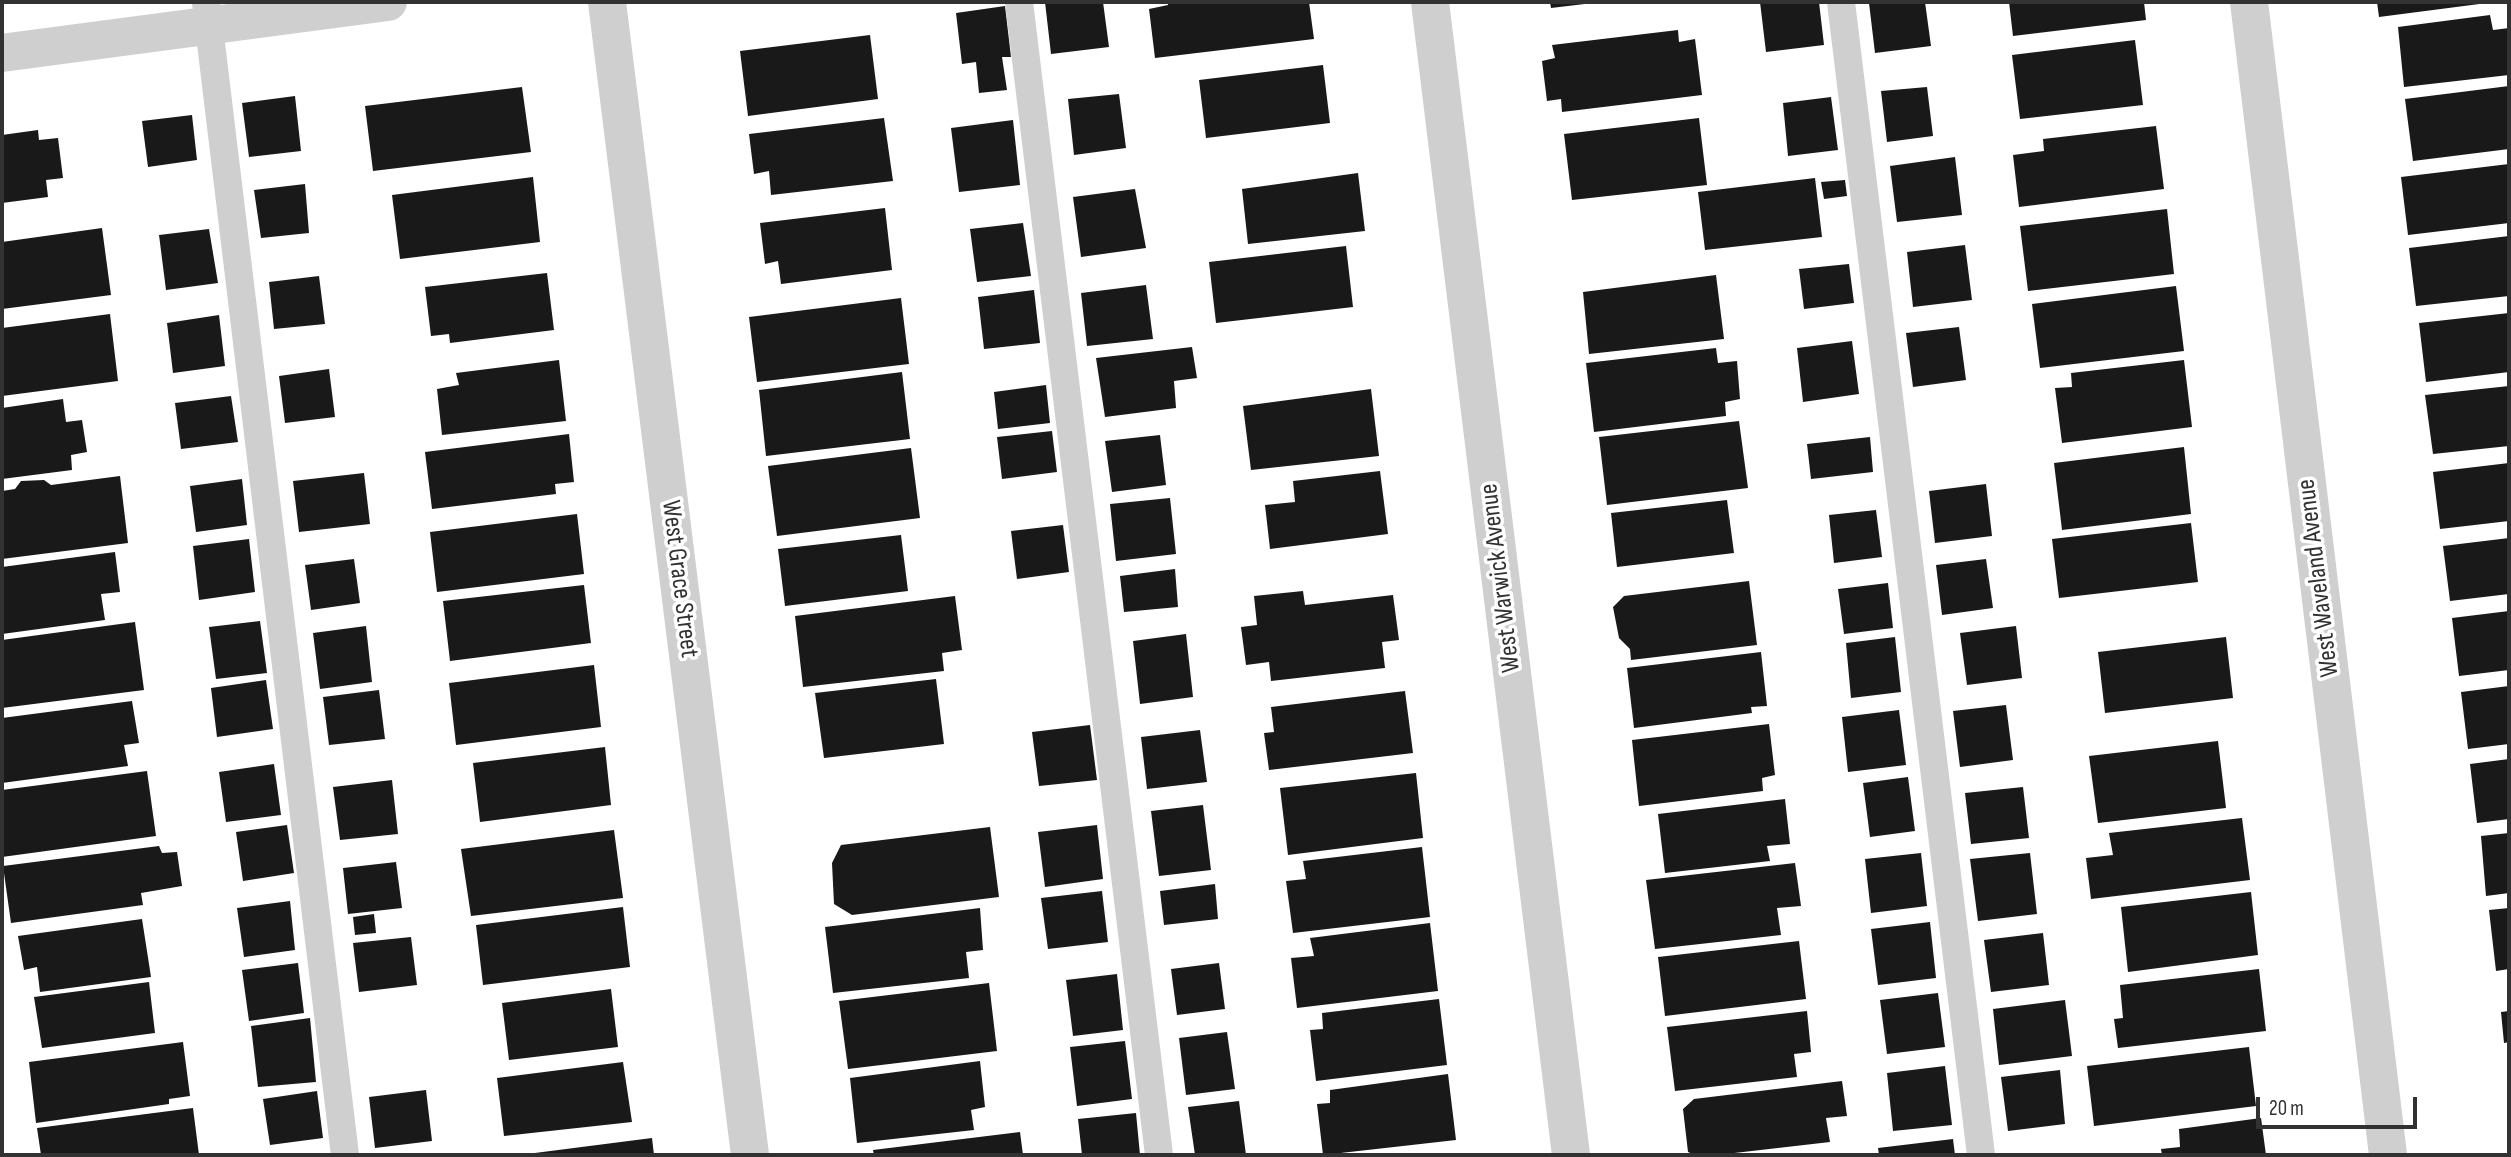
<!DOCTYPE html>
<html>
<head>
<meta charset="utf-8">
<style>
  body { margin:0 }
  #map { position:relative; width:2511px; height:1157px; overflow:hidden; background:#fff; font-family:"Sofia Sans Condensed",sans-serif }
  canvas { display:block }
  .frame { position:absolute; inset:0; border:4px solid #323232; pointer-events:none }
  .scale { position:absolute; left:2256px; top:1097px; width:161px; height:32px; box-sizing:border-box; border:4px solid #323232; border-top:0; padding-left:9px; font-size:21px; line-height:24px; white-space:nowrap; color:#323232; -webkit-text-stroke:5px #fff; paint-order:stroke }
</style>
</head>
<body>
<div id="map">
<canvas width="2511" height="1157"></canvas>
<div class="frame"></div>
<div class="scale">20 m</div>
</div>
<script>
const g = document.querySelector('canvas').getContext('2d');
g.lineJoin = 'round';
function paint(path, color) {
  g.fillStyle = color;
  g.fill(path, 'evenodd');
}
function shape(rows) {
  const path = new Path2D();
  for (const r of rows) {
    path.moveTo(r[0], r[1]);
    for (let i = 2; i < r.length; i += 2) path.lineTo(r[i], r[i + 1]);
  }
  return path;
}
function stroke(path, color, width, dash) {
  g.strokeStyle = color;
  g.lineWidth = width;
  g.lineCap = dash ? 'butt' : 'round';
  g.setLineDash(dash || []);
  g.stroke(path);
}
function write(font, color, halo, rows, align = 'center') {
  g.font = font + ' "Sofia Sans Condensed",sans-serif';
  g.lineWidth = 7;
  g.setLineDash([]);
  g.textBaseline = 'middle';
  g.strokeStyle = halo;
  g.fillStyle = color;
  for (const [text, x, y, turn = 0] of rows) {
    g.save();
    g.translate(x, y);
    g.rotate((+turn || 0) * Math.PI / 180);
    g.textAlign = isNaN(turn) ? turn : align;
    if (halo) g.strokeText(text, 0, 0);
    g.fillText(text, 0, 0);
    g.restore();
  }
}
const building = shape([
  [1045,2,1103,2,1109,47,1051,54],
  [1168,2,1309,2,1314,39,1155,58,1149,9,1168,5],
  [1550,2,1593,2,1593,3,1551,8],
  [1760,2,1819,2,1824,45,1766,52],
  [1925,2,1931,46,1875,53,1869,3],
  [2009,2,2144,2,2146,20,2013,36],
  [2377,2,2487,2,2487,3,2379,17],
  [1005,6,1011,57,1002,57,1007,90,979,93,976,62,962,64,956,13],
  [2490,15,2493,30,2509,28,2509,75,2404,87,2398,27],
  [1678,30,1679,42,1695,39,1702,95,1562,112,1561,99,1547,101,1542,61,1555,58,1552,45],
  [870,35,878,99,748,116,740,51],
  [2135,40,2143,105,2020,119,2012,55],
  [1323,65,1330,123,1206,138,1199,80],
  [2509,86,2509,149,2413,161,2405,99],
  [522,87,531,152,373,171,365,106],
  [1927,87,1933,136,1887,142,1881,91],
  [1119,94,1126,148,1074,155,1068,99],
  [295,96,301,151,249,157,242,103],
  [1831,97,1838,150,1788,156,1783,103],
  [192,115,197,160,148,167,142,121],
  [884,118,893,181,771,195,769,171,754,174,749,134],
  [1699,118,1707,185,1572,200,1564,134],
  [1013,120,1020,185,959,192,951,128],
  [2156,126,2164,189,2019,207,2013,155,2044,151,2043,139],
  [38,130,39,140,58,138,63,178,46,180,48,197,2,203,2,135],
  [1955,157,1962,215,1897,222,1890,166],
  [2509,164,2509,223,2408,235,2401,177],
  [1358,173,1365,231,1248,244,1242,189],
  [533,177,540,242,400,259,392,195],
  [1815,178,1822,237,1705,250,1698,192],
  [1845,180,1847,196,1824,199,1821,182],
  [305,184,309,233,261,238,254,190],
  [1135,189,1146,248,1081,257,1073,197],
  [885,208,892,270,781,284,778,261,765,264,760,223],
  [2167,209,2174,274,2028,291,2020,226],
  [1023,223,1031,276,977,282,970,229],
  [102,228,111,295,2,309,2,242],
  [209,229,218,283,166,290,159,235],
  [2509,236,2509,296,2416,306,2409,248],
  [1965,245,1972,300,1913,307,1907,252],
  [1346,246,1353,307,1216,323,1209,262],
  [1849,264,1854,303,1804,309,1799,269],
  [547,273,554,330,450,343,449,334,431,336,425,287],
  [1716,275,1724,339,1589,354,1583,292],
  [319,276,325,324,274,329,269,282],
  [1146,285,1153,339,1087,346,1081,293],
  [2176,286,2184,351,2040,368,2032,304],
  [1034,290,1040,343,984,349,978,297],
  [901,298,909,364,757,382,749,317],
  [2509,313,2509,372,2426,382,2419,323],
  [110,314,118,381,2,396,2,328],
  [219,315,225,366,173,373,167,323],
  [1959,327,1966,380,1913,387,1906,333],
  [1852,341,1859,394,1803,402,1797,348],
  [1192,347,1197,378,1174,381,1176,408,1105,417,1096,358],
  [1716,348,1718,363,1737,361,1740,399,1725,402,1726,416,1594,432,1586,363],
  [559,360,566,421,442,435,437,389,459,385,456,373],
  [2184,360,2192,427,2062,443,2055,388,2072,387,2071,373],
  [329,369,335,417,285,423,279,376],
  [902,372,910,439,766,456,759,390],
  [1046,385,1050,423,998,429,994,392],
  [2509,386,2509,446,2433,454,2425,395],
  [1371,389,1379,456,1251,470,1243,406],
  [231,396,238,442,181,449,175,403],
  [63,399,66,422,82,420,87,452,71,455,72,470,2,479,2,408],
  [1739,421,1748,488,1607,505,1599,437],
  [1052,431,1057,472,1002,479,997,437],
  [569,434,574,482,555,484,556,494,432,509,425,452],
  [1160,435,1166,485,1112,492,1105,441],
  [1870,437,1873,472,1811,479,1807,444],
  [2184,447,2191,514,2062,530,2054,463],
  [911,448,920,518,777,536,768,466],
  [2509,463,2509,521,2440,529,2433,472],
  [1380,471,1388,534,1270,549,1265,505,1295,502,1293,481],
  [364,473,370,524,299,532,293,481],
  [120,476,128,543,2,559,2,491,15,489,21,481,44,480,51,485],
  [242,479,247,525,196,532,190,486],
  [1986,484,1992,536,1935,543,1929,491],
  [1170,498,1176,554,1116,561,1110,504],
  [1727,500,1734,553,1617,567,1611,513],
  [1876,510,1882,557,1834,563,1829,515],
  [577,514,584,574,437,592,430,532],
  [2191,523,2198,582,2059,598,2052,539],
  [1063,525,1069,572,1017,579,1011,531],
  [901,535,908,591,785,606,778,549],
  [2509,538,2509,594,2450,601,2443,546],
  [249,539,255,592,199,600,193,546],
  [115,552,120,592,101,594,105,620,2,634,2,567],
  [354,559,360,603,311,610,305,565],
  [1986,559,1993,608,1942,615,1936,565],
  [1175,569,1178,607,1124,612,1120,576],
  [1749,581,1757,645,1631,660,1630,649,1619,638,1613,607,1624,596],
  [1888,583,1893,628,1844,634,1838,589],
  [584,585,591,643,450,661,443,601],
  [1303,591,1305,605,1393,595,1399,640,1382,642,1385,668,1271,681,1269,662,1246,665,1241,627,1257,625,1254,596],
  [955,596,962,650,942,653,944,671,803,687,795,616],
  [2509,611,2509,670,2459,676,2452,618],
  [260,621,267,673,216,679,209,627],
  [135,622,144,690,2,708,2,640],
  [366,626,372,682,320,689,313,633],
  [2016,626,2022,678,1967,685,1960,633],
  [1186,634,1193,697,1140,704,1133,641],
  [1895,637,1901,692,1851,698,1846,643],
  [2226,637,2233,698,2105,713,2098,652],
  [1761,652,1767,706,1751,707,1752,713,1634,728,1627,668],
  [594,665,601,727,456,745,449,683],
  [936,679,944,744,824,758,815,693],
  [266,680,273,729,217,737,211,688],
  [2509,686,2509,744,2468,749,2461,692],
  [379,690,385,739,329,745,323,697],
  [1405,691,1413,753,1269,770,1264,733,1274,732,1271,707],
  [132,701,139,743,124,745,128,766,2,783,2,718],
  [2006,705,2013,760,1960,767,1953,711],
  [1899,710,1906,765,1848,772,1842,717],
  [1769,724,1775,775,1762,778,1763,791,1639,806,1632,740],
  [1090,725,1097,780,1039,786,1032,732],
  [1200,730,1207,782,1147,789,1141,737],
  [2218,741,2226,808,2098,823,2089,756],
  [605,747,611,805,480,822,473,763],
  [2509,759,2509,819,2477,823,2470,764],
  [274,764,281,815,226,822,219,772],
  [147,771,156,836,2,857,2,790],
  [1416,773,1423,838,1288,855,1280,788],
  [1908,777,1915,831,1870,837,1863,783],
  [392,780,398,834,340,840,333,787],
  [2023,787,2029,838,1971,844,1965,793],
  [1785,799,1790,844,1767,846,1770,861,1665,873,1658,814],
  [1203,805,1211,870,1159,876,1151,811],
  [2242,818,2250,880,2091,899,2086,858,2113,855,2109,833],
  [287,825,294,873,243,881,236,832],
  [1097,825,1103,879,1045,887,1038,832],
  [990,827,999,897,852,915,834,904,832,863,841,845],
  [614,830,623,898,471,916,461,849],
  [2509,833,2509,893,2486,896,2481,836],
  [159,846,162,853,177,852,182,886,141,893,143,905,11,923,3,866],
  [1422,847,1430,917,1293,933,1286,881,1306,879,1303,861],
  [1921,853,1927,906,1871,913,1865,859],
  [2030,853,2037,914,1978,921,1970,859],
  [396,862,402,908,348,914,343,868],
  [1795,863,1801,906,1777,908,1781,935,1655,949,1646,880],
  [1215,884,1218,919,1164,925,1160,891],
  [1102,891,1108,942,1048,949,1041,898],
  [2251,892,2258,955,2128,972,2121,907],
  [290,901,295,950,244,957,237,908],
  [623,907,630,967,483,985,476,925],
  [980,908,983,950,966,952,969,978,833,993,825,927],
  [2509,908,2509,969,2496,971,2489,910],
  [374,914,376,933,355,935,353,917],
  [142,919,151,977,40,992,37,967,24,970,18,936],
  [1930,922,1936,978,1878,985,1871,929],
  [1430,923,1438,991,1297,1008,1291,958,1314,956,1310,938],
  [2043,933,2049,985,1991,992,1984,940],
  [411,937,417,985,359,992,353,943],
  [1799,941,1806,999,1665,1016,1658,957],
  [298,963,304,1013,249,1021,242,970],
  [1219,963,1225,1009,1177,1015,1171,969],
  [2259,969,2266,1031,2118,1048,2114,1019,2123,1018,2120,985],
  [1117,974,1123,1030,1073,1036,1066,980],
  [149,982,155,1033,42,1048,34,997],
  [989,983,997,1051,848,1069,839,1001],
  [611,989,618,1047,509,1060,502,1003],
  [1938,993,1945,1047,1887,1054,1880,1000],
  [1439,999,1447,1065,1316,1081,1310,1030,1323,1029,1322,1013],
  [2065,1000,2072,1056,1999,1065,1993,1009],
  [1807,1011,1811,1052,1794,1054,1797,1077,1675,1091,1667,1027],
  [2509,1011,2509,1042,2504,1043,2501,1012],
  [310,1018,316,1082,258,1087,251,1026],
  [1227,1032,1235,1089,1186,1095,1179,1038],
  [1125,1041,1132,1099,1077,1106,1070,1047],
  [183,1042,190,1096,169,1099,169,1104,36,1123,29,1062],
  [2249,1047,2256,1106,2094,1126,2087,1066],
  [980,1061,985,1107,971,1110,974,1130,857,1143,850,1078],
  [623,1062,632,1122,504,1136,497,1078],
  [1945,1066,1952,1125,1893,1131,1887,1073],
  [2060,1070,2065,1124,2008,1131,2001,1077],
  [1448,1074,1456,1140,1323,1155,1317,1104,1330,1103,1330,1090],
  [1842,1081,1847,1116,1826,1118,1830,1142,1717,1155,1695,1155,1688,1152,1683,1109,1694,1099],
  [426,1090,432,1141,375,1148,369,1097],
  [317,1091,323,1138,270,1145,263,1099],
  [1239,1101,1246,1155,1195,1155,1188,1107],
  [193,1108,199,1155,41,1155,37,1128],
  [1136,1113,1140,1155,1082,1155,1078,1119],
  [2261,1118,2266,1155,2162,1155,2161,1149,2180,1147,2179,1129],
  [1020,1132,1023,1155,874,1155,873,1150],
  [652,1138,654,1155,527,1155,527,1154],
  [1953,1139,1955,1155,1879,1155,1878,1148]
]);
const lane = shape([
  [206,2,345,1155],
  [1019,2,1159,1155],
  [1841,2,1981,1155]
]);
const street = shape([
  [607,2,750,1155],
  [1430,2,1571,1155],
  [2249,2,2388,1155],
  [2,53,388,2]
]);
const streetNames = [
  ["West Warwick Avenue",1501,578,-97],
  ["West Waveland Avenue",2319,578,-97],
  ["West Grace Street",679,579,83]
];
paint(building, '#191919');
stroke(lane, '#cfcfcf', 28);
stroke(street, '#cfcfcf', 38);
write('26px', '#323232', '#fff', streetNames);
</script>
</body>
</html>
